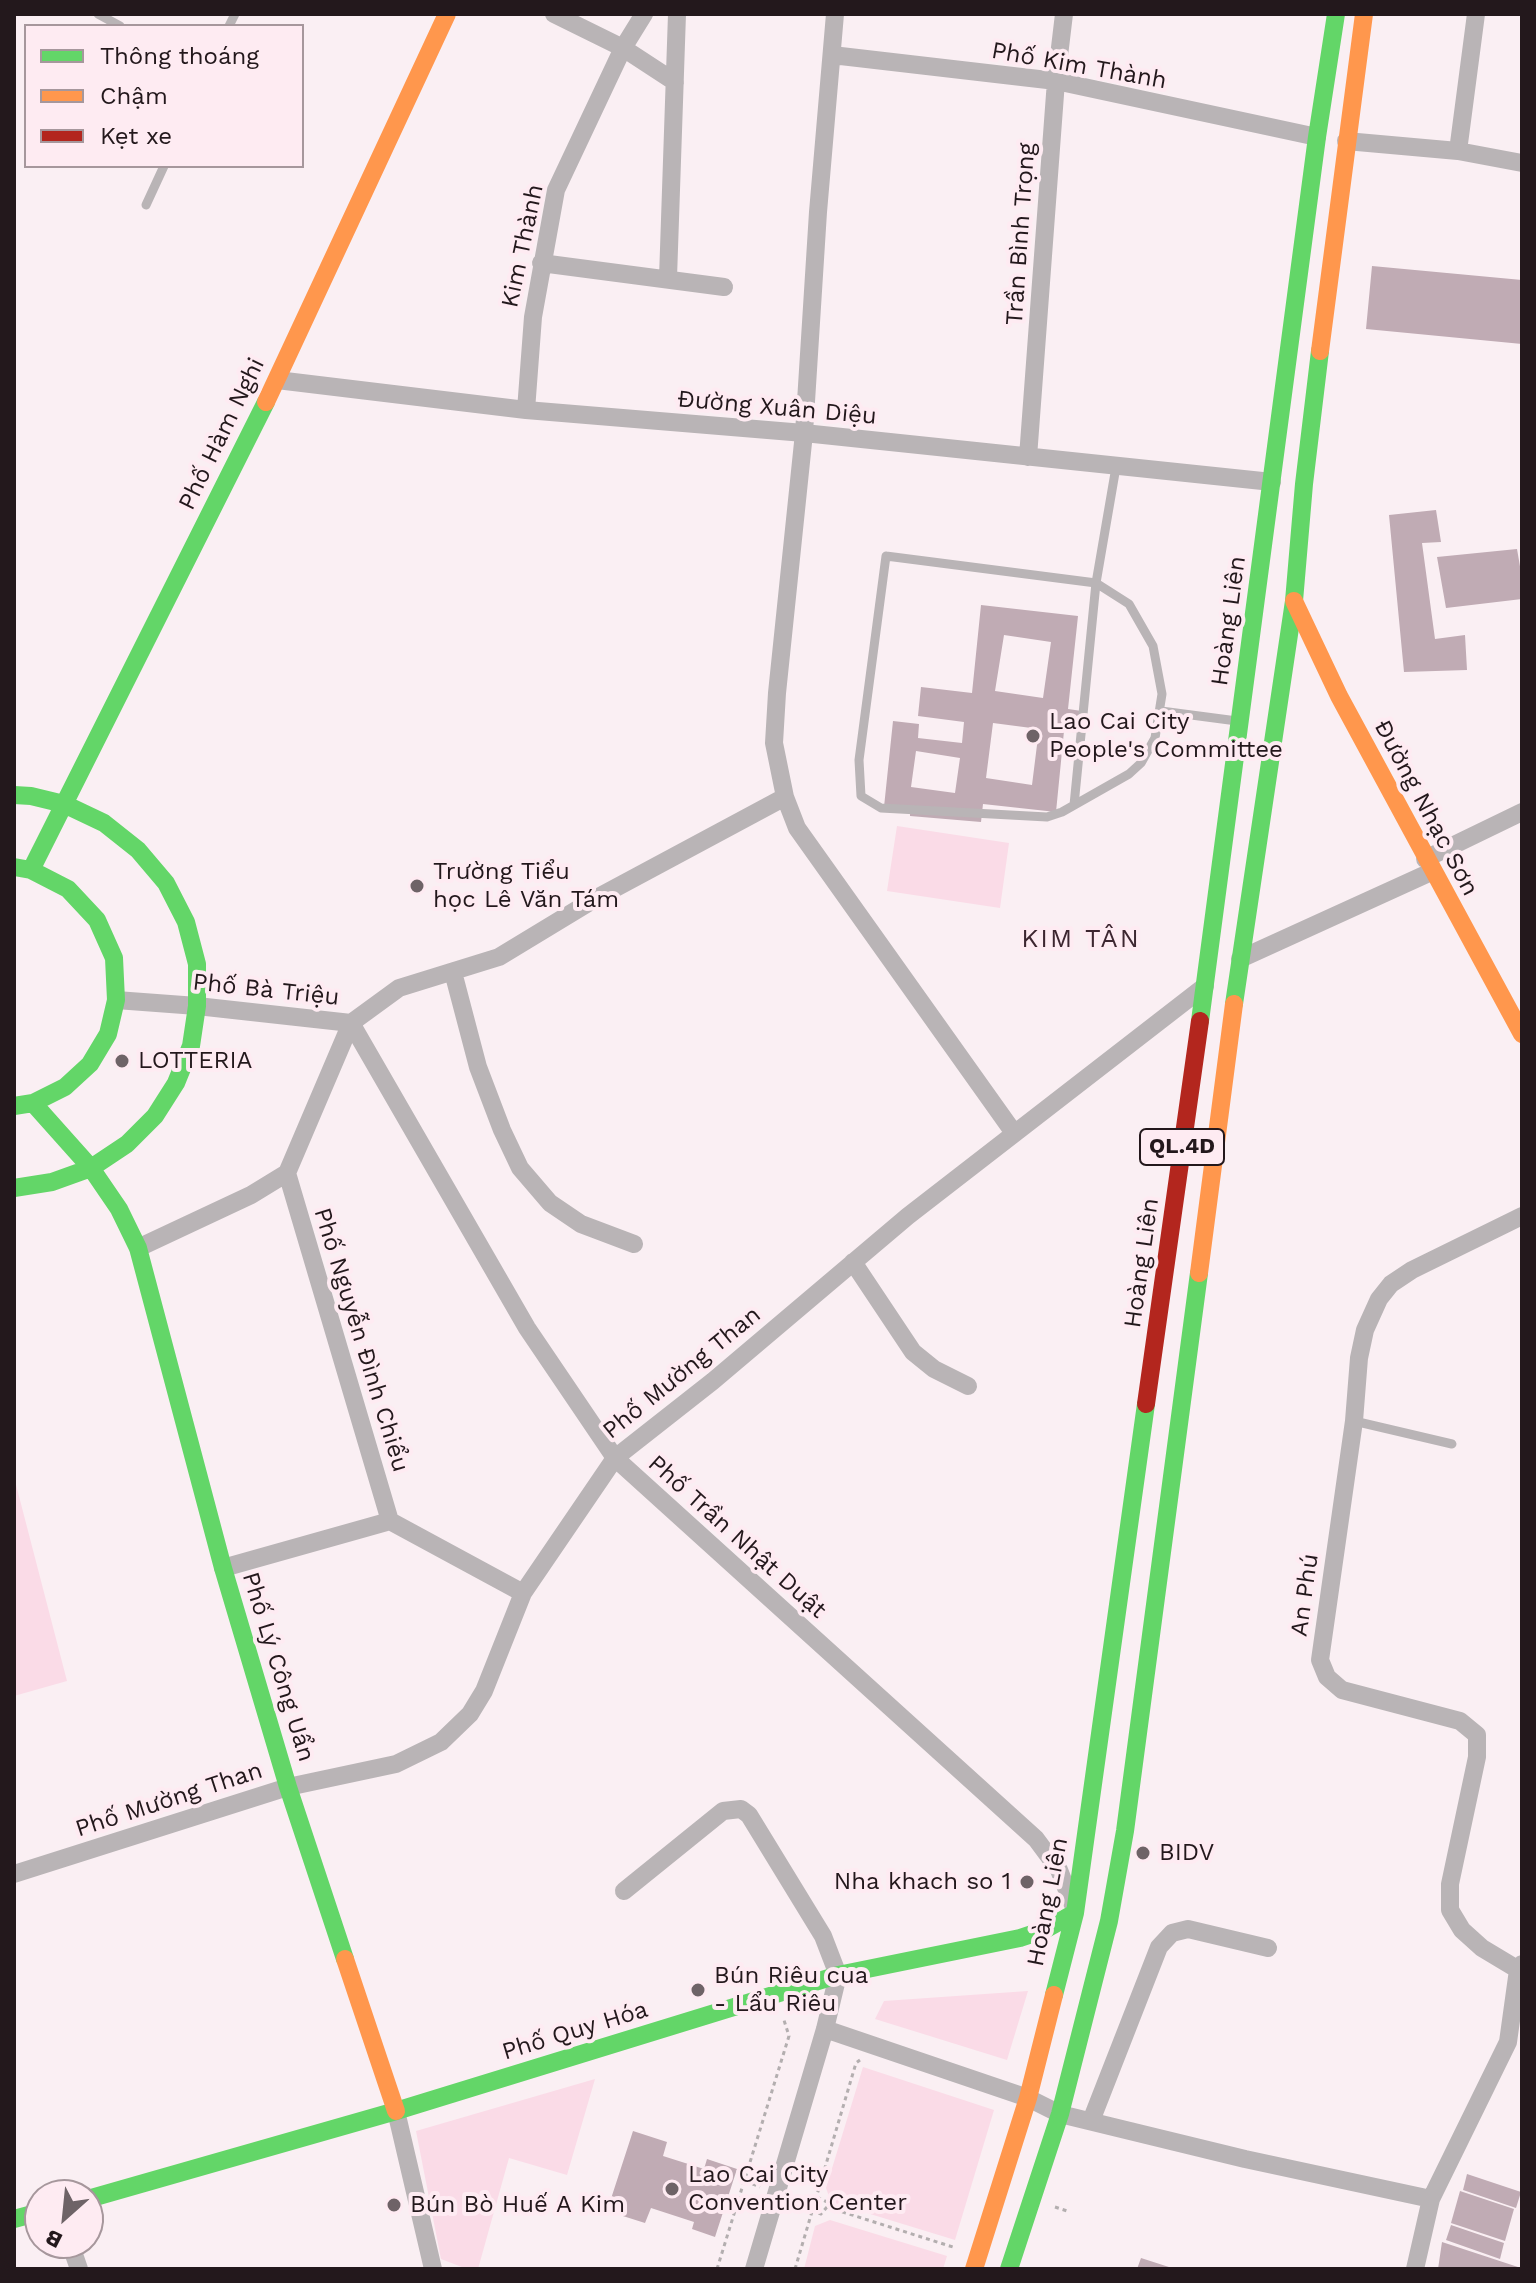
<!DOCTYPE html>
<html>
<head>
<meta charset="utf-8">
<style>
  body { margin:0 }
  #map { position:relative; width:1536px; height:2283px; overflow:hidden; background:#faeff3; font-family:"Work Sans",sans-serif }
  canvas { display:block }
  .frame { position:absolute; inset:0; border:16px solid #23181c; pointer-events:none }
  .legend { position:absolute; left:24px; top:24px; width:280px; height:144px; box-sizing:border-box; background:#feebf2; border:2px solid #a6979c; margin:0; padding:10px 14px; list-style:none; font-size:24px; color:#23181c }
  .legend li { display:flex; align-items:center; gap:16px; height:40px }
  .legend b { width:40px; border:2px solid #a6979c }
  .north { position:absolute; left:24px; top:2179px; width:80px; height:80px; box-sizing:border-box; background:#feebf2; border:2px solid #a6979c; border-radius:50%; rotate:207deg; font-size:22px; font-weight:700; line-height:32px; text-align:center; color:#23181c }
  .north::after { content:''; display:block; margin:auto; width:28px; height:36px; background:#6e6367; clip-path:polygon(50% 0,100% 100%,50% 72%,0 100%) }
</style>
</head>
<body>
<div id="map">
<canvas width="1536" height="2283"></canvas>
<div class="frame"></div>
<ul class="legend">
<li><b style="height:10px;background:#63d668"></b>Thông thoáng</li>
<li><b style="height:10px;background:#ff974d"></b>Chậm</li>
<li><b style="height:10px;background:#b3261e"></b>Kẹt xe</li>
</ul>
<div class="north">B</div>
</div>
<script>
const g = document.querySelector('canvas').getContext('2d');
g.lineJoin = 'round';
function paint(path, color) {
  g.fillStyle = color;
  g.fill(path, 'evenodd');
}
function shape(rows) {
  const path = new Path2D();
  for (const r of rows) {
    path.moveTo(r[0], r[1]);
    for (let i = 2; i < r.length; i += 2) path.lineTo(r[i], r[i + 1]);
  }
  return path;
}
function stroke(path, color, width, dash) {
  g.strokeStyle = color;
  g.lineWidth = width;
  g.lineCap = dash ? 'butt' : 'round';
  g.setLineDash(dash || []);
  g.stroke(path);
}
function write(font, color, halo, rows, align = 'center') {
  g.font = font + ' "Work Sans",sans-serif';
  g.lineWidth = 8;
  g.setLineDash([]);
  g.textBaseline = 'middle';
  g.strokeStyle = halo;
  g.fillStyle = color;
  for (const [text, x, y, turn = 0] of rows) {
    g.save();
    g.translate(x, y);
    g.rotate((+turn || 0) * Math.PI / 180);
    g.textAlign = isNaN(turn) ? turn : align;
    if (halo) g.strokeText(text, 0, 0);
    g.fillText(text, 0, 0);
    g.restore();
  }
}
const green = shape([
  [897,826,1009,843,1000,908,887,891],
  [14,1477,67,1681,14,1696],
  [1028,1991,1007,2060,875,2019,884,2001],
  [863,2067,994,2110,955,2240,831,2202,826,2188],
  [595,2079,567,2175,509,2158,478,2269,467,2269,441,2259,416,2131],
  [830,2220,947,2256,943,2269,804,2269,815,2226]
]);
const building = shape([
  [1372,266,1522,280,1522,344,1366,329],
  [1436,510,1441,542,1422,543,1435,639,1465,635,1467,670,1404,672,1389,515],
  [1517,549,1522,578,1522,599,1446,608,1437,557],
  [981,605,1078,616,1068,709,1082,711,1080,733,1064,731,1056,812,983,804,981,822,910,816,910,810,884,807,893,721,919,724,918,738,962,743,964,722,918,716,921,687,972,693],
  [1004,635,1051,642,1043,698,995,691],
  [993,723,1039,729,1032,785,986,778],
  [916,751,960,758,955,793,911,787],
  [633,2131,667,2142,663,2156,704,2169,707,2159,737,2169,715,2237,692,2229,694,2222,651,2208,645,2223,607,2211],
  [1467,2174,1521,2192,1516,2208,1463,2190],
  [1460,2191,1514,2209,1505,2241,1451,2223],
  [1451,2225,1504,2243,1500,2259,1446,2240],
  [1442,2242,1521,2268,1521,2269,1438,2269],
  [1141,2258,1172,2268,1172,2269,1137,2269]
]);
const path = shape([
  [745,2181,760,2187],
  [794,2197,813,2203],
  [817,2197,827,2202,827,2207,956,2248],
  [1055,2207,1067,2211],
  [811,2210,821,2214,827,2207],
  [717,2269,789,2036,783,2017],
  [795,2269,856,2063,860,2060]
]);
const lane = shape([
  [98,14,120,26],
  [229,26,235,14],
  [146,205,164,166],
  [886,556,1096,583,1129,604,1153,646,1162,694,1155,738,1141,763,1129,774,1062,812,1047,817,881,808,861,796,859,760,886,556],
  [1161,711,1237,721],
  [1074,805,1096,583,1116,467],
  [1354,1421,1452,1444]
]);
const street = shape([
  [554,14,623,48,675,82],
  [835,14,818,212,804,433,777,693,774,743,785,797,797,828,1014,1133],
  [832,55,1056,81,1317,137],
  [1346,141,1458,151,1522,163],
  [1458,151,1476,14],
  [541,263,724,287],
  [668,278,677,14],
  [277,380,526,410,804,433,1272,482],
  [526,410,533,317,556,190,623,48,644,14],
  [1028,457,1056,81,1064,14],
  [1425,859,1522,812],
  [1240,959,1431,872],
  [453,972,478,1067,502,1130,520,1168,550,1203,581,1224,634,1244],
  [116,1000,197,1006,351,1023,399,988,499,957,593,900,785,797],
  [351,1023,527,1328,615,1458,1036,1839,1059,1870,1072,1903],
  [287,1173,390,1521,523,1593],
  [1522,1216,1412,1270,1391,1284,1379,1299,1365,1330,1359,1358,1354,1421,1320,1660,1327,1677,1342,1690,1460,1721,1477,1735,1477,1757,1450,1884,1450,1910,1462,1930,1482,1948,1522,1972],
  [138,1248,251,1195,287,1173,351,1023],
  [853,1262,913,1352,934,1369,968,1386],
  [223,1568,390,1521],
  [14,1874,288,1787,396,1764,441,1742,470,1714,484,1691,523,1593,615,1458,713,1381,908,1216,1205,986],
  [624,1891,723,1811,741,1809,749,1815,823,1936,838,1975,825,2029,754,2269],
  [825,2029,1028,2098,1060,2114,1245,2159,1431,2199],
  [396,2111,433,2269],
  [1091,2121,1159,1947,1172,1933,1188,1929,1268,1948],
  [70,2243,79,2269],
  [1415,2269,1431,2199,1508,2042,1518,1970,1522,1964]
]);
const fast = shape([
  [14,795,31,796,64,804,104,823,138,850,166,883,186,922,197,964,197,1006,191,1046,176,1083,155,1116,127,1144,91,1168,52,1182,14,1188],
  [14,867,31,870,68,889,97,920,114,958,116,1000,108,1034,90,1064,65,1087,33,1103,14,1106],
  [31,870,266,402],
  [1234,1004,1294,601,1304,484,1320,351],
  [1200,1021,1317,137,1336,14],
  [33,1103,91,1168,119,1209,138,1248,223,1568,288,1787,345,1959],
  [1054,1995,1075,1913,1146,1404],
  [88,2199,396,2111,838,1975,1020,1938,1044,1930,1075,1913],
  [14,2219,40,2212],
  [1009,2269,1060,2114,1109,1921,1125,1831,1199,1273]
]);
const slow = shape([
  [1320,351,1364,14],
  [266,402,447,14],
  [1294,601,1339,696,1522,1034],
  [1199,1273,1234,1004],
  [345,1959,396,2111],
  [974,2269,1028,2098,1054,1995]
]);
const jam = shape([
  [1146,1404,1200,1021]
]);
const markers = [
  [1033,736,8,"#6e6367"],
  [417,886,8,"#6e6367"],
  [122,1061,8,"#6e6367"],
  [1143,1853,8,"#6e6367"],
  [1027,1882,8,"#6e6367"],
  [698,1990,8,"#6e6367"],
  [672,2189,8,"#6e6367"],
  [394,2205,8,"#6e6367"]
];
const shields = [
  [1182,1147,84]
];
const shieldNames = [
  ["QL.4D",1182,1147]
];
const streetNames = [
  ["Phố Kim Thành",1079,66,10],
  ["Trần Bình Trọng",1021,234,-86],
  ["Kim Thành",523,246,-78],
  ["Đường Xuân Diệu",777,408,5],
  ["Phố Hàm Nghi",222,434,-64],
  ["Hoàng Liên",1229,621,-82],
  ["Đường Nhạc Sơn",1426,808,62],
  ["Phố Bà Triệu",266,990,6],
  ["Hoàng Liên",1142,1263,-82],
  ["Phố Nguyễn Đình Chiểu",361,1340,73],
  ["Phố Mường Than",682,1373,-39],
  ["Phố Trần Nhật Duật",737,1537,42],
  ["An Phú",1305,1595,-82],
  ["Phố Lý Công Uẩn",278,1667,73],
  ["Phố Mường Than",169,1800,-18],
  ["Hoàng Liên",1048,1902,-79],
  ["Phố Quy Hóa",575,2031,-17]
];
const poiNames = [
  ["Lao Cai City",1049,722],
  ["People's Committee",1049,750],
  ["Trường Tiểu",433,872],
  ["học Lê Văn Tám",433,900],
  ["LOTTERIA",138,1061],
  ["BIDV",1159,1853],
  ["Nha khach so 1",1011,1882,"right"],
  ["Bún Riêu cua",714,1976],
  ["- Lẩu Riêu",714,2004],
  ["Lao Cai City",688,2175],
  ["Convention Center",688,2203],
  ["Bún Bò Huế A Kim",410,2205]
];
const neighbourhoodNames = [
  ["KIM TÂN",1081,939]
];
paint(green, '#fadbe7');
paint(building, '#c0abb4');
stroke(path, '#b3aeaf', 3, [4, 4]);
stroke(lane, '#b9b4b6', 9);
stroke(street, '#b9b4b6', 18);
stroke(fast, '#63d668', 18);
stroke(slow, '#ff974d', 18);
stroke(jam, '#b3261e', 18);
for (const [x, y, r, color] of markers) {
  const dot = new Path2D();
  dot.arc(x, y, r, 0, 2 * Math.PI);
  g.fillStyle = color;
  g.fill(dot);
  stroke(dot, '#feebf2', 3);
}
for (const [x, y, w] of shields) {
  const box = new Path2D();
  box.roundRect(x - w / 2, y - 18, w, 36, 6);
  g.fillStyle = '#feebf2';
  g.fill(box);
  stroke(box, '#23181c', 2);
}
write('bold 22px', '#23181c', null, shieldNames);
write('24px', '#23181c', '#feebf2', streetNames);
write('24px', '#23181c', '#feebf2', poiNames, 'left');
g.letterSpacing = '2px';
write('26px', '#3d2630', '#feebf2', neighbourhoodNames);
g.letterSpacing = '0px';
</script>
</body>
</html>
